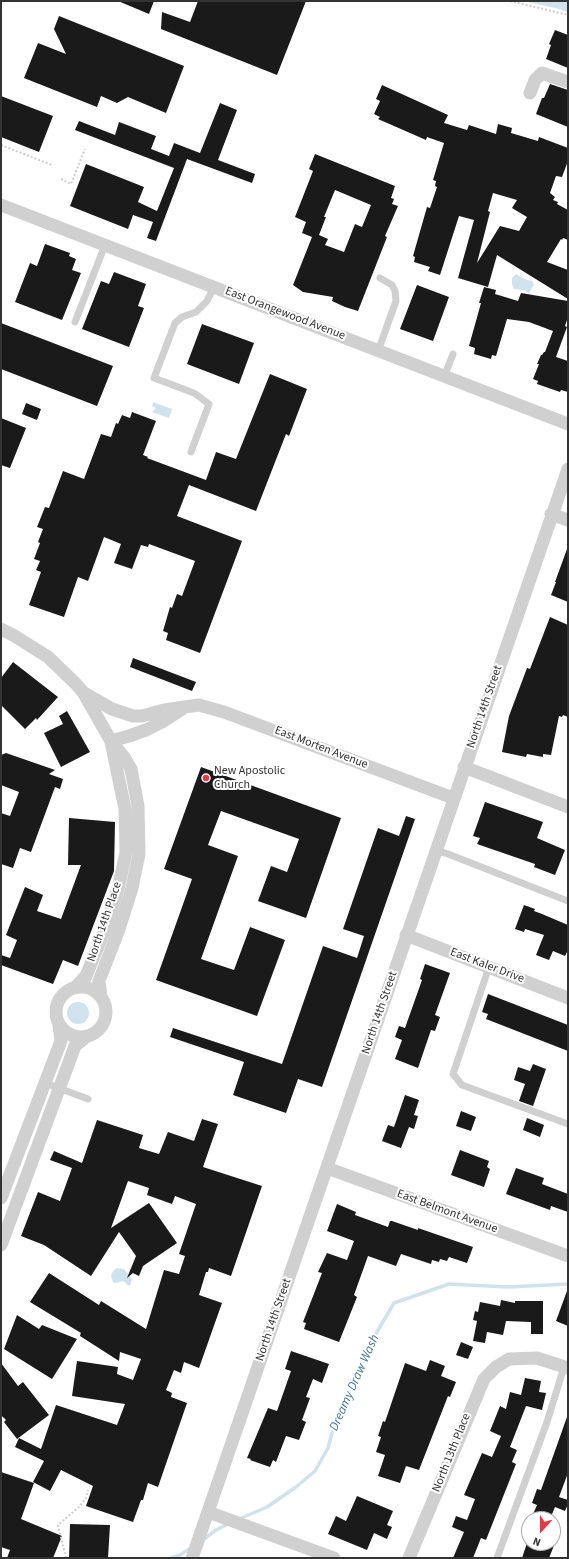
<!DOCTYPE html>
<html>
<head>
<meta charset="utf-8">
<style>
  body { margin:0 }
  #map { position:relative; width:569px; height:1559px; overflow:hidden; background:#fff; font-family:"Source Sans 3",sans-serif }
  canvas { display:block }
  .frame { position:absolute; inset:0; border:2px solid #333; pointer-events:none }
  .north { position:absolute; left:521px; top:1511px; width:40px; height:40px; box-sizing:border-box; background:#fff; border:1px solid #adadad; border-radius:50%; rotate:201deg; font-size:11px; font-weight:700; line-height:16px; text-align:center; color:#333 }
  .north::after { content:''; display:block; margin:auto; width:14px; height:18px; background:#e63946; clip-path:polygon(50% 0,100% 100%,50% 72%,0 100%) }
</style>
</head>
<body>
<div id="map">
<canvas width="569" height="1559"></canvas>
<div class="frame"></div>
<div class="north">N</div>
</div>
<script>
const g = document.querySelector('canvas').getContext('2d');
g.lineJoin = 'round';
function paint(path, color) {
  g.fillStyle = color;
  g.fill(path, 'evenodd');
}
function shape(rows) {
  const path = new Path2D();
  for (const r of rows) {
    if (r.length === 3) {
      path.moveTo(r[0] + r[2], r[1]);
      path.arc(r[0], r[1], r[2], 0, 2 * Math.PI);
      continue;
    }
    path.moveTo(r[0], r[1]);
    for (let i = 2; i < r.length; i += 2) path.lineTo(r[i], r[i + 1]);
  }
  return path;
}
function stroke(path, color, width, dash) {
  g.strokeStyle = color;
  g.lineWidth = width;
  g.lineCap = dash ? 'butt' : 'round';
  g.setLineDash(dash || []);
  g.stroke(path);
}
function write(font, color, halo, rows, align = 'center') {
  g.font = font + ' "Source Sans 3",sans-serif';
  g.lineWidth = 4;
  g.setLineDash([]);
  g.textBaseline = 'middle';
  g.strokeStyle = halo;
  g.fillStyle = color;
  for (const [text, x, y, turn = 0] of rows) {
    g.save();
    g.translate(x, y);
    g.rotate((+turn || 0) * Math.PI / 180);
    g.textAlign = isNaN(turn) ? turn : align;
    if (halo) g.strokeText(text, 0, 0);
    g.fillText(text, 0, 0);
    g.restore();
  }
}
const water = shape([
  [524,1,568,1,568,12,559,9],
  [516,274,524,279,532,281,534,285,529,293,524,290,514,289,512,284,512,278],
  [153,402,172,409,169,418,152,412,156,408,152,406],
  [78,1013,11],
  [117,1268,124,1269,132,1279,130,1286,126,1284,126,1283,123,1281,116,1283,113,1282,111,1276,113,1271]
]);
const stream = shape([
  [239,1519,267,1507,296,1487,315,1471,328,1448,333,1429,371,1342,394,1303,449,1284,508,1287,568,1284],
  [203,1540,216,1530,230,1523],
  [171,1558,180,1555,191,1548]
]);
const building = shape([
  [118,1,154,1,149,14],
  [198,1,306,1,277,75,161,29,162,12,190,22],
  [59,16,184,66,166,113,128,97,117,103,101,96,97,107,24,78,38,43,66,54,54,29],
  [555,30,568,35,568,68,546,59,551,45,549,44],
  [550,84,568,90,568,127,536,114,542,98,544,98],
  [382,85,448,115,444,123,467,130,469,125,496,134,498,124,512,128,511,133,538,141,539,137,568,148,568,161,562,177,556,176,550,193,555,197,553,200,558,202,557,204,568,210,568,240,563,238,562,240,561,239,547,262,568,270,568,299,497,255,488,287,458,278,474,220,459,216,440,275,428,271,430,267,414,262,415,257,413,256,427,207,430,208,437,187,435,186,436,181,433,180,444,143,427,137,426,140,378,119,380,117,374,114,380,101,376,99],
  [493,193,517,200,512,208,527,217,519,231,500,226,477,263,490,212,488,211],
  [1,96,53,116,39,152,1,137],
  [220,103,237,110,218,160,255,174,252,183,187,159,156,241,147,238,153,222,133,215,128,229,70,206,86,164,144,187,138,202,157,211,174,168,75,130,79,121,115,135,119,122,156,136,151,149,169,156,174,143,200,153],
  [315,154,395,186,391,198,394,199,392,204,398,206,385,236,387,237,358,311,345,307,332,301,333,297,303,292,293,285,312,237,302,233,306,222,295,217,313,171,309,169],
  [335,190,371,205,362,227,355,224,344,252,325,245,328,239,319,235,326,217,324,217],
  [45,244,70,253,69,256,76,259,72,270,81,273,62,320,15,302,30,263,37,266],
  [114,272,146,284,138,306,144,308,129,347,82,329,101,281,109,284],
  [417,285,449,297,433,341,400,329],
  [484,287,496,290,495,294,518,301,521,293,568,301,568,317,565,326,567,327,556,357,568,361,568,392,561,390,560,392,537,384,538,381,533,379,539,364,537,364,541,355,542,355,544,352,545,352,553,331,529,322,507,319,496,356,492,355,491,359,474,354,475,348,469,346,481,303,479,303],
  [1,323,113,366,97,406,1,369],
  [202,324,254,343,239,384,187,364],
  [270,374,307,389,289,436,286,434,256,511,189,485,177,516,242,541,200,653,166,640,168,633,163,631,170,607,172,608,177,594,182,596,195,561,149,544,148,547,141,545,132,569,114,563,121,544,104,537,88,581,78,577,64,617,29,605,41,572,36,570,40,561,34,559,40,543,38,542,43,529,37,527,45,507,49,508,63,471,84,479,101,434,111,437,116,423,118,424,122,415,130,418,132,412,156,421,143,455,148,457,147,458,206,480,216,452,236,459],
  [26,403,41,409,37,420,22,414],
  [1,418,26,428,10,468,1,465],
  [567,549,568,549,568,602,551,595,556,582,555,582],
  [550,617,568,625,568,717,563,715,562,717,559,716,551,755,543,754,543,757,527,754,526,757,502,752,509,716,527,668,530,669],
  [133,658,196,682,192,691,130,667],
  [13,662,58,697,37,720,36,718,25,729,1,705,1,678],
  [67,711,90,752,61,767,44,733,63,724,59,716],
  [6,753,55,770,49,774,63,779,60,789,55,787,31,852,20,848,13,868,1,864,1,813,10,816,19,792,1,785,1,755],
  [201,767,341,818,306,918,258,901,271,866,287,872,299,839,221,811,208,845,238,856,201,959,234,970,250,927,285,940,257,1016,156,980,192,879,164,869],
  [485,802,543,822,537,838,565,850,555,875,534,867,535,864,477,844,480,838,473,836],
  [406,816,415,819,322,1087,298,1079,286,1113,233,1095,244,1062,170,1037,173,1028,282,1064,323,946,357,958,364,936,343,929,378,828,399,836],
  [69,818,115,822,114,871,78,966,63,960,53,984,1,965,1,955,10,958,17,940,6,935,25,887,43,895,37,911,61,919,81,865,68,865],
  [524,905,535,909,534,911,542,914,568,925,568,950,565,956,553,951,549,960,536,955,544,935,525,929,524,932,515,929],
  [425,964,450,973,435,1015,440,1017,435,1031,431,1030,418,1068,395,1059,402,1040,395,1037,399,1026,405,1028,422,980,420,979],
  [488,994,568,1025,568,1051,486,1019,488,1014,482,1012],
  [533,1064,546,1069,533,1106,519,1101,525,1084,514,1080,518,1067,530,1071],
  [405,1095,419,1100,414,1115,418,1116,414,1129,409,1127,401,1148,382,1141,388,1125,394,1127],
  [461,1111,476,1117,471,1131,456,1126],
  [527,1118,544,1125,540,1137,523,1130],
  [202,1119,218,1124,203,1167,262,1186,231,1276,209,1268,208,1272,206,1272,199,1295,222,1303,199,1368,184,1362,181,1373,174,1370,166,1390,172,1393,171,1397,187,1403,158,1487,148,1483,143,1500,141,1500,133,1522,86,1506,93,1486,61,1470,50,1491,33,1482,44,1461,15,1447,19,1438,41,1449,56,1405,117,1425,125,1404,72,1396,77,1361,118,1367,117,1374,133,1380,141,1359,120,1352,119,1361,80,1336,81,1332,81,1333,30,1302,49,1273,99,1305,101,1301,146,1329,164,1270,179,1274,185,1256,179,1254,196,1204,175,1196,172,1204,147,1195,149,1188,128,1181,111,1228,149,1203,177,1243,143,1266,139,1276,133,1273,127,1278,136,1256,119,1232,91,1276,44,1245,21,1236,38,1192,60,1201,72,1168,50,1160,54,1151,82,1163,97,1120,143,1135,139,1148,159,1154,168,1132,194,1141],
  [460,1150,489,1161,487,1167,490,1169,484,1187,451,1175],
  [516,1168,544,1178,542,1184,568,1194,568,1212,551,1206,550,1210,506,1194],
  [337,1204,356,1212,355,1215,388,1227,390,1221,392,1221,418,1230,418,1228,473,1247,467,1263,449,1257,447,1261,440,1259,439,1262,432,1260,431,1264,401,1254,396,1266,368,1256,354,1295,357,1297,339,1342,304,1329,306,1323,303,1322,322,1273,318,1272,327,1253,347,1260,354,1241,327,1231],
  [567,1291,568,1291,568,1326,556,1321],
  [501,1300,515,1303,515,1301,543,1301,543,1334,531,1334,531,1322,506,1321,503,1335,487,1332,485,1343,473,1341,477,1321,473,1320,475,1311,478,1312,480,1302,500,1306],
  [17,1315,39,1329,42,1325,77,1339,52,1379,4,1349],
  [461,1342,473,1347,468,1359,456,1355],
  [291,1351,329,1364,322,1383,313,1379,306,1397,310,1398,302,1420,306,1422,299,1440,286,1436,276,1462,273,1460,270,1467,250,1460,251,1459,247,1458,268,1408,277,1411,291,1371,285,1369],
  [430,1360,445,1366,441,1376,456,1382,450,1397,448,1396,419,1470,406,1466,400,1483,378,1476,385,1455,376,1452,381,1437,378,1436,383,1421,385,1422,405,1363,426,1371],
  [1,1363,18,1386,23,1382,49,1415,17,1439,4,1422,6,1420,1,1415],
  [525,1378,541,1381,539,1392,546,1393,542,1410,526,1406,510,1447,517,1450,512,1462,516,1464,486,1540,481,1538,473,1558,453,1558,464,1532,452,1527,456,1516,467,1520,475,1499,464,1495,482,1453,492,1457,501,1436,490,1431,500,1406,506,1409,510,1392,521,1395],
  [567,1417,568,1417,568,1473,559,1497,568,1500,568,1504,565,1511,555,1507,550,1519,531,1519,537,1505,532,1503,537,1489,541,1490],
  [1,1472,34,1483,21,1519,62,1536,53,1558,7,1558,10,1550,1,1547],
  [357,1496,393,1511,387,1525,392,1527,387,1539,374,1533,367,1550,328,1534,336,1516,346,1521],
  [70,1524,110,1525,108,1558,69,1558],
  [527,1543,555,1543,549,1558,522,1558]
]);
const path = shape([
  [510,1,568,15],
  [1,145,52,165],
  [61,179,71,184,85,149],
  [66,1558,58,1525,79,1507,86,1498,88,1490]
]);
const lane = shape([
  [75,322,105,245],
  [378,351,396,301,395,291,392,285,380,278],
  [444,377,453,354],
  [191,452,209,404,194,393,154,378,175,323,182,317,196,312,207,301,214,287],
  [435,850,448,854,568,901],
  [489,967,453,1074,462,1085,568,1124],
  [45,1083,88,1099],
  [497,1558,547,1422,564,1367]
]);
const street = shape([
  [530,93,535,80,542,73,568,82],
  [1,205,568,424],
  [551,514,568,520],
  [1,629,13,635,48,657,76,684,83,692,111,741,124,757,131,769,138,806,139,854,132,888,118,932,99,981,101,997],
  [84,693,112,709,133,716,142,716,164,710,199,705,224,712,453,798],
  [111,741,129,736,146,730,162,722,182,709],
  [464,767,568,807],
  [406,935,568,998],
  [81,1012,25],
  [75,988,86,976,106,927,119,885,126,852,125,809,111,742],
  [327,1168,568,1256],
  [1,1198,61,1041,59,1025],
  [1,1245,75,1046,86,1037],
  [208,1512,334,1558],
  [192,1558,568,469],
  [409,1558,484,1379,496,1367,509,1359,537,1358,568,1368]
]);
const markers = [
  [206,778,4,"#e63946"]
];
const streetNames = [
  ["East Orangewood Avenue",285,314,21],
  ["North 14th Street",485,707,-71],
  ["East Morten Avenue",321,748,21],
  ["North 14th Place",105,922,-71],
  ["East Kaler Drive",487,966,21],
  ["North 14th Street",380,1013,-71],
  ["East Belmont Avenue",447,1212,20],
  ["North 14th Street",274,1320,-71],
  ["North 13th Place",452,1453,-68]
];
const poiNames = [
  ["New Apostolic",214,771],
  ["Church",214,785]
];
const waterNames = [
  ["Dreamy Draw Wash",355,1383,-66]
];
paint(water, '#cfe2ee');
stroke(stream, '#cfe2ee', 3.5);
paint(building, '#1a1a1a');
stroke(path, '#cdcdcd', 2, [2, 2]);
stroke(lane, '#d0d0d0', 7);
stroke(street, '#d0d0d0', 13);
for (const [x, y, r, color] of markers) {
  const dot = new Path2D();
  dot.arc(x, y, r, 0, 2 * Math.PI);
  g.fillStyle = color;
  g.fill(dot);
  stroke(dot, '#fff', 1.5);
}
write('12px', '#333', '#fff', streetNames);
write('12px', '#333', '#fff', poiNames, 'left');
write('italic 13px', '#3f7597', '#fff', waterNames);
</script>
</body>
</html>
